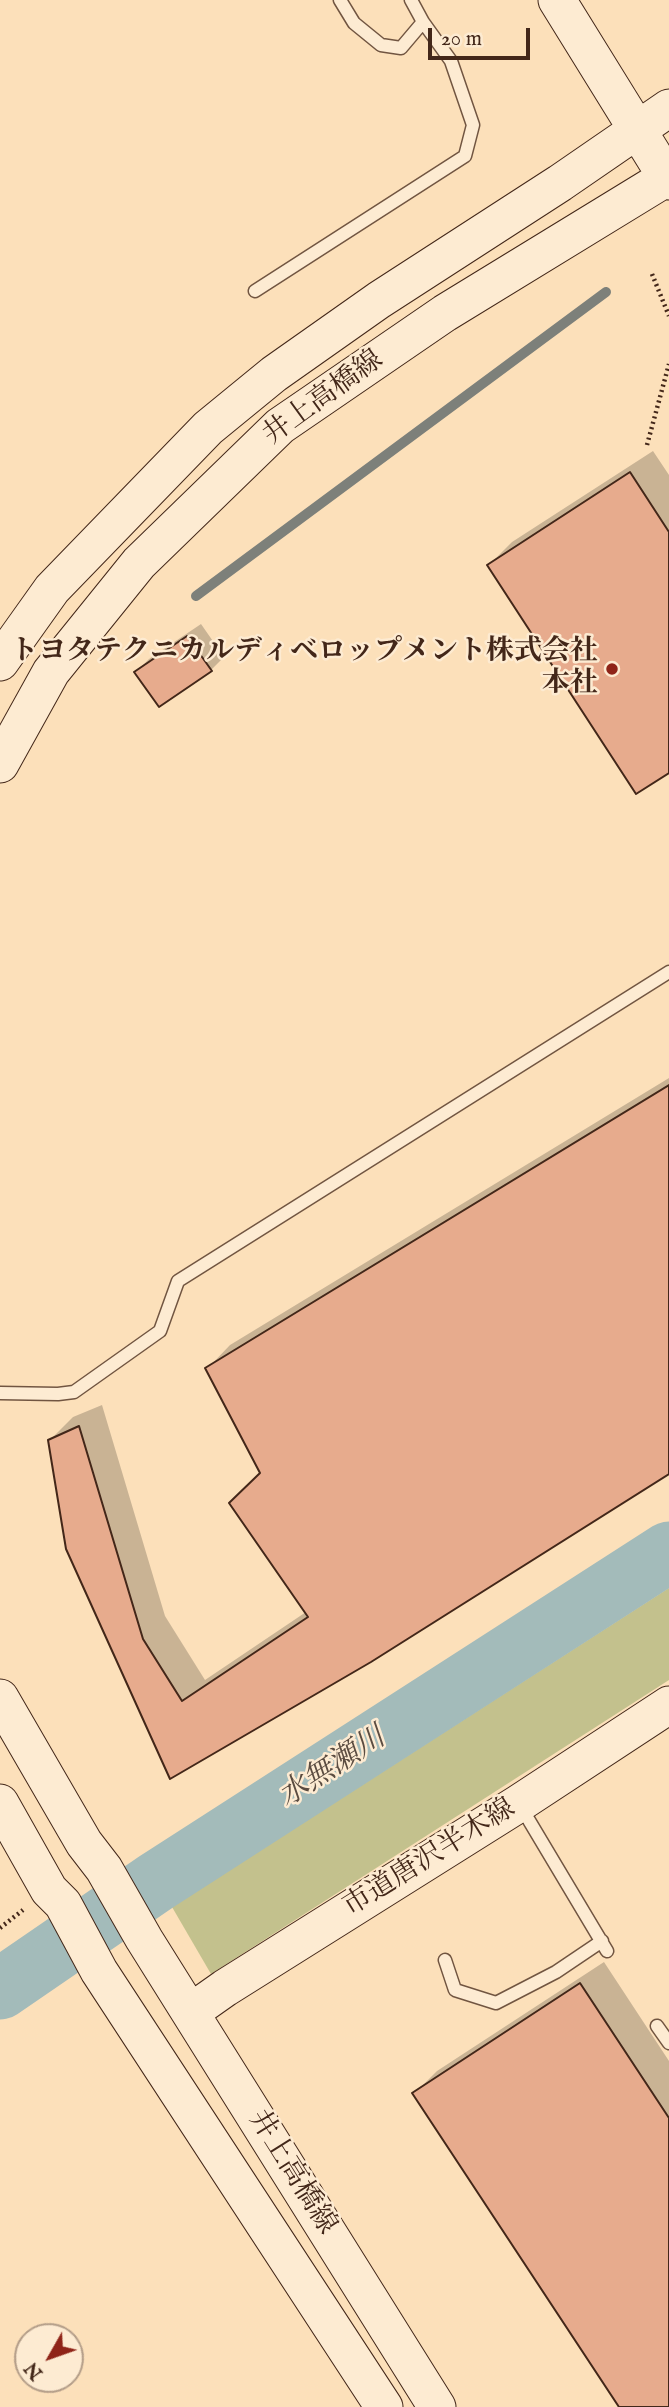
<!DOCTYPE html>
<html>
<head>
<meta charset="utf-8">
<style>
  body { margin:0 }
  #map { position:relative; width:669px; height:2407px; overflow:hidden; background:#fce0ba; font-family:"IM FELL English",serif }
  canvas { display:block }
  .north { position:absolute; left:14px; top:2323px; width:70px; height:70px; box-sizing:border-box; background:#fdebd2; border:2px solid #b39d88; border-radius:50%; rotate:230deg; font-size:19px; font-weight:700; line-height:28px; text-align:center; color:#432719 }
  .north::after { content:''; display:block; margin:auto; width:24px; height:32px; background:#8f2418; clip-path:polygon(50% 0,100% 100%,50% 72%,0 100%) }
  .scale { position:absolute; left:428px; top:28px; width:102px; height:32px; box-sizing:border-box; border:4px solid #432719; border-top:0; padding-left:9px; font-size:21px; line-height:24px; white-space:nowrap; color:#432719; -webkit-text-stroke:5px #fdebd2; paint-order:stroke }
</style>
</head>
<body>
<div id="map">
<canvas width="669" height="2407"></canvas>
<div class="north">N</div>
<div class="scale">20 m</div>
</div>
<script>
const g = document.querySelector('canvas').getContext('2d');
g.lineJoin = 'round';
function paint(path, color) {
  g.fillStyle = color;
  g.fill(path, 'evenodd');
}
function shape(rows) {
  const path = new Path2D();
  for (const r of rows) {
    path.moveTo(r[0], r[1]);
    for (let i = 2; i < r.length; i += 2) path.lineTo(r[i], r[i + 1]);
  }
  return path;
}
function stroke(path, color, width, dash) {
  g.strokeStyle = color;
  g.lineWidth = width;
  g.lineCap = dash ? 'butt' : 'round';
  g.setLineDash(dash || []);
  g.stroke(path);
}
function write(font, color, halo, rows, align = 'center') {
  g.font = font + ' "IM FELL English","Noto Serif JP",serif';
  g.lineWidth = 5;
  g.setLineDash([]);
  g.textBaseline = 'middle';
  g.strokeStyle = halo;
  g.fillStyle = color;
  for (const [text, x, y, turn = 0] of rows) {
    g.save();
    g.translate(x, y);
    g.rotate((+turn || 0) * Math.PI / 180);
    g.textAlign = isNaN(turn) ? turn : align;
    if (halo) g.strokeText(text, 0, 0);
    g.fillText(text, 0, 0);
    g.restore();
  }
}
const green = shape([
  [669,1588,669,1680,211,1974,172,1907]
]);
const shadow = shape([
  [653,451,669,475,669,771,489,565,512,542],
  [201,624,224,657,211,670,136,672,149,659],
  [669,1078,669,1472,171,1777,50,1440,73,1417,102,1405,165,1616,205,1680,306,1612,262,1473,208,1368,230,1345],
  [604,1962,669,2061,669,2407,621,2407,415,2093,437,2071]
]);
const stream = shape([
  [196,596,606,292]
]);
const river = shape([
  [0,1989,156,1882,669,1552]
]);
const building = shape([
  [630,472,669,532,669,773,636,794,487,565,630,472],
  [187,636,212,671,159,707,134,672,187,636],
  [669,1085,669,1474,371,1662,170,1779,66,1549,48,1440,79,1426,143,1639,182,1701,308,1617,229,1503,260,1473,205,1368,669,1085],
  [580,1983,669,2118,669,2407,619,2407,412,2093,580,1983]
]);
const path = shape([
  [652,274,669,316],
  [647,445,669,364],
  [0,1928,23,1910]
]);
const lane = shape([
  [340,0,354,23,381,45,401,48,423,22,411,0],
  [255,291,465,156,473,125,451,61,423,22],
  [0,1393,58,1394,74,1392,160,1331,178,1281,669,972],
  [521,1807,607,1951],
  [445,1960,455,1990,496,2003,556,1972,602,1941],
  [657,2026,669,2043]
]);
const secondary = shape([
  [557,0,669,181],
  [0,662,52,589,208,428,274,374,379,300,560,183,669,108],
  [0,764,51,672,139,563,280,426,445,313,669,176],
  [0,1698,84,1843,104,1869,144,1939,437,2407],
  [0,1803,49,1890,63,1904,99,1971,384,2407],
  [191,2012,225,1988,518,1804,669,1705]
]);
const markers = [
  [612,669,7,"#8f2418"]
];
const streetNames = [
  ["井上高橋線",324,399,-36],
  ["市道唐沢半木線",430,1859,-32],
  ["井上高橋線",291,2173,58]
];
const poiNames = [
  ["トヨタテクニカルディベロップメント株式会社",598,653],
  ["本社",598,685]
];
const waterNames = [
  ["水無瀬川",333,1769,-33]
];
paint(green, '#c3c18d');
paint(shadow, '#0003');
stroke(stream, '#7d807a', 10);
stroke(river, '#a3bbba', 61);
paint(building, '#e7ab8d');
stroke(building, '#432719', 2);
stroke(lane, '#715541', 15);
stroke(secondary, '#432719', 39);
stroke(path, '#432719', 4.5, [2, 3.5]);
stroke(lane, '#fdebd2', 12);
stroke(secondary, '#fdebd2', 37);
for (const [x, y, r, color] of markers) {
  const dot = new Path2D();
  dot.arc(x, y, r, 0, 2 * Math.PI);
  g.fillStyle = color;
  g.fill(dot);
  stroke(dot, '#fdebd2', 2.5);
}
write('28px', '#432719', '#fdebd2', streetNames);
write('bold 28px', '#432719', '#fdebd2', poiNames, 'right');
write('italic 30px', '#5b4c41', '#fdebd2', waterNames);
</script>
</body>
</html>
